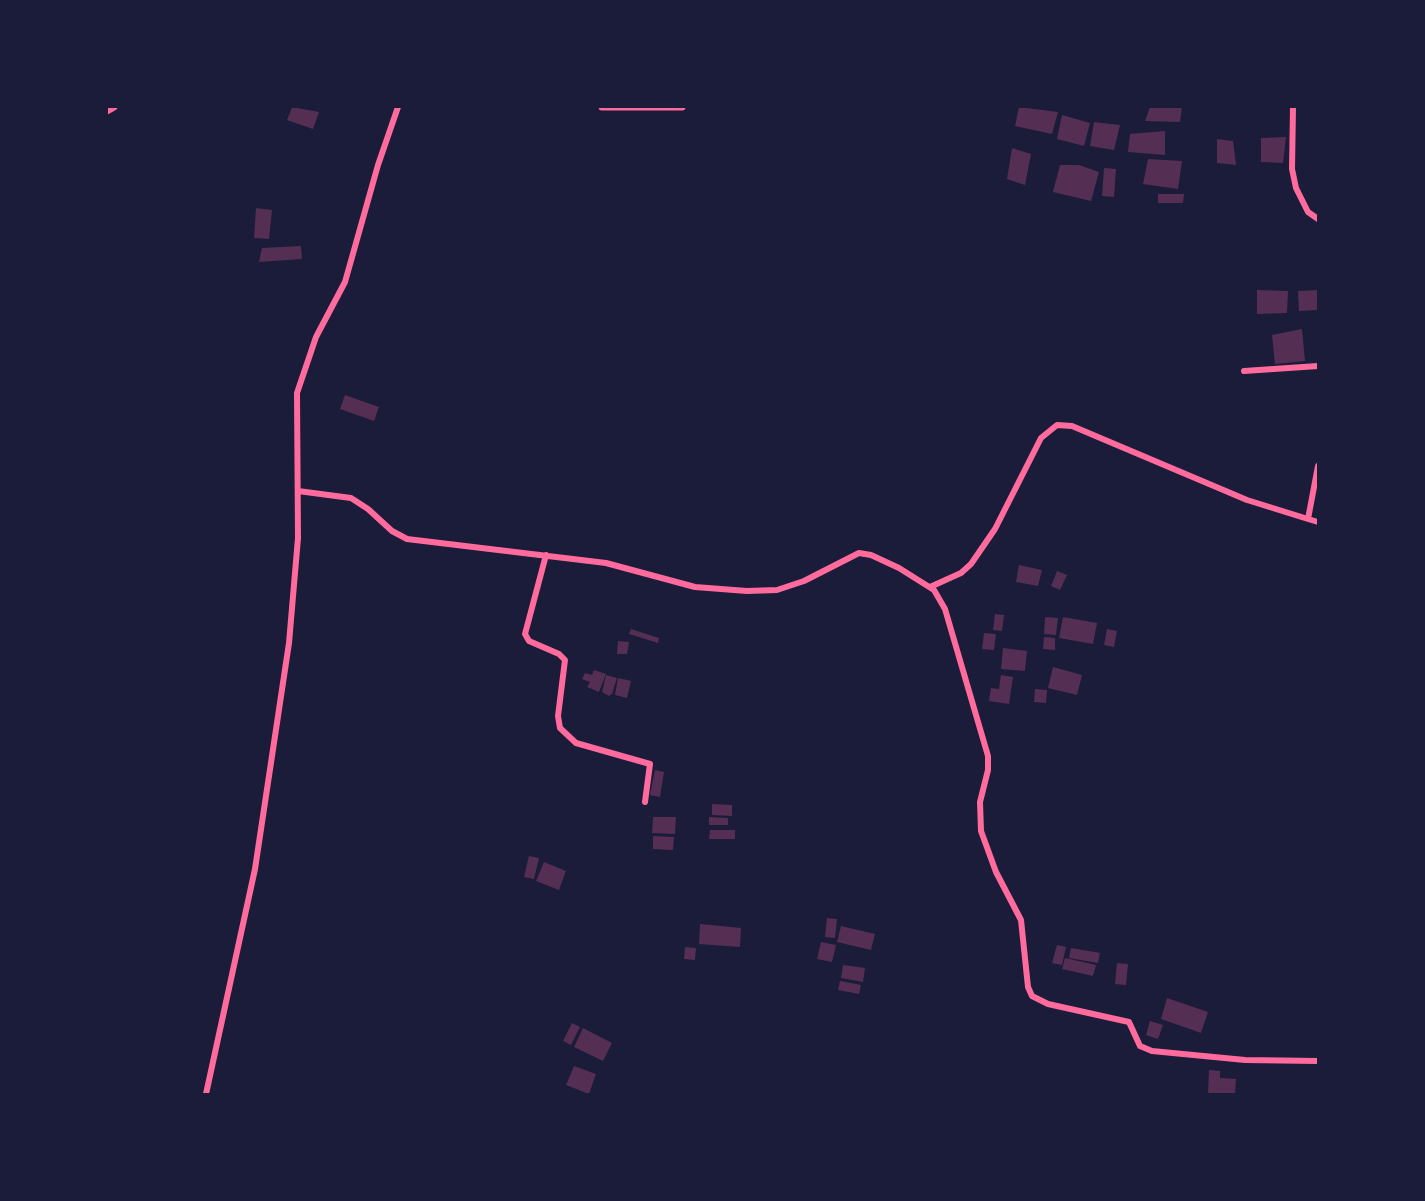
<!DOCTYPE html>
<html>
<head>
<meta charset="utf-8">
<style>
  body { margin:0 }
  #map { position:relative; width:1425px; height:1201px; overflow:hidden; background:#1b1b3a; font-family:"DM Sans",sans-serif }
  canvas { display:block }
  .frame { position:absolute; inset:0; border:108px solid #1b1b3a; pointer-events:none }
</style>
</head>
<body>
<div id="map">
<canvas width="1425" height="1201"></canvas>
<div class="frame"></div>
</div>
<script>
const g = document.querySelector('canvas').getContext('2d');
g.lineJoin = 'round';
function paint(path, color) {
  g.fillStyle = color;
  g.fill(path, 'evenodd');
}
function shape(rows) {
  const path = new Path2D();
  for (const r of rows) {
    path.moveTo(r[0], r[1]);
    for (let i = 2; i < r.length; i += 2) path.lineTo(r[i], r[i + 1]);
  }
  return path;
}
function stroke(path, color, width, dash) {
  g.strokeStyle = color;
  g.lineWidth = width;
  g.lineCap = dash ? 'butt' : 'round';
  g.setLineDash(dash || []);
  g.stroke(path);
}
const building = shape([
  [292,107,319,112,313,129,287,120],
  [1019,107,1058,112,1052,134,1015,126],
  [1150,107,1182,107,1180,122,1145,121],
  [1062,115,1090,123,1084,146,1057,139],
  [1094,122,1120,125,1114,150,1090,146],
  [1165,131,1165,155,1128,152,1130,134],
  [1286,137,1283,163,1261,162,1261,138],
  [1217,139,1233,141,1236,165,1217,163],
  [1012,148,1031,154,1025,185,1007,179],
  [1148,159,1182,161,1178,189,1143,184],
  [1060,165,1079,165,1099,172,1091,201,1053,192],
  [1104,168,1116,169,1114,197,1102,196],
  [1158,194,1184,194,1183,203,1158,203],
  [256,208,272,210,269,239,254,238],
  [301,246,302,259,259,262,262,248],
  [1257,290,1288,291,1287,313,1257,314],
  [1318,290,1318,310,1299,311,1298,291],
  [1302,329,1305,361,1275,364,1272,335],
  [345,395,379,407,374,421,340,409],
  [1019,565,1042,570,1038,586,1016,582],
  [1057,571,1067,575,1060,590,1051,586],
  [995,614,1004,615,1002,631,993,630],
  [1045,617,1058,618,1056,635,1044,634],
  [1063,617,1097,623,1093,644,1059,638],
  [631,629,659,638,658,643,629,634],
  [1107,629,1117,631,1114,647,1104,645],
  [984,633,996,634,994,650,982,649],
  [1044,637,1055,638,1055,650,1043,649],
  [618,641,629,642,627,654,617,654],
  [1003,648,1027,651,1025,671,1001,669],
  [1053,667,1082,675,1077,695,1048,688],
  [594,670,606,674,599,692,587,687,590,682,582,679,585,673,592,675],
  [606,675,617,678,612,694,609,696,602,692],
  [1001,675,1013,677,1009,704,989,701,991,688,999,689],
  [618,678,631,681,627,698,615,695],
  [1035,689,1047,690,1046,703,1034,702],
  [655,770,664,772,660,797,650,795],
  [712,804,732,805,732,816,712,815],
  [653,817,676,817,675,834,652,833],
  [709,817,728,818,728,825,709,825],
  [710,830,735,830,735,839,709,839],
  [653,836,674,837,673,850,653,849],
  [529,856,539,858,534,879,524,877],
  [544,862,566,871,559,890,536,881],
  [827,918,837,919,835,938,825,937],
  [700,924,741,928,740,947,699,944],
  [841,926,875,934,871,950,837,942],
  [821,942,836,945,832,962,817,959],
  [1057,945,1066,947,1062,965,1052,963],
  [685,947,696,948,695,960,684,959],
  [1071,948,1100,953,1098,963,1069,958],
  [1065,958,1096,965,1093,976,1062,969],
  [1117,963,1128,964,1126,985,1115,984],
  [843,965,865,968,863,982,841,978],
  [840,981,861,985,859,994,838,990],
  [1167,998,1208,1012,1201,1033,1161,1019],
  [1150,1021,1163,1025,1158,1039,1146,1035],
  [572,1023,580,1027,571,1045,563,1041],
  [583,1028,612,1043,603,1061,574,1047],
  [574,1066,596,1074,589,1094,566,1085],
  [1209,1070,1220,1071,1220,1078,1236,1079,1235,1094,1208,1094]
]);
const minor = shape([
  [1293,107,1292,169,1296,188,1308,212,1318,219],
  [1244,371,1318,366],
  [298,491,351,498,368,509,392,531,407,539,606,563,695,587,747,591,777,590,804,581,859,553,871,555,899,568,934,590,945,609,988,756,988,770,980,802,981,831,996,872,1021,920,1028,987,1032,996,1048,1004,1129,1022,1140,1046,1152,1051,1245,1060,1318,1061],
  [1308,519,1318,522],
  [546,555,525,634,529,641,559,654,565,660,558,716,560,728,576,743,650,764,645,802],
  [930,587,961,573,971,564,995,529,1041,438,1057,425,1072,426,1247,500,1308,519,1318,466],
  [206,1094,255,869,289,643,298,538,297,393,316,337,345,282,378,165,398,107]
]);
const tertiary = shape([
  [602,107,682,107],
  [107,111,114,107]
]);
paint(building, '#542f53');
stroke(minor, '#ff6b9d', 6);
stroke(tertiary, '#ff6b9d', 7);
</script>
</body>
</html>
